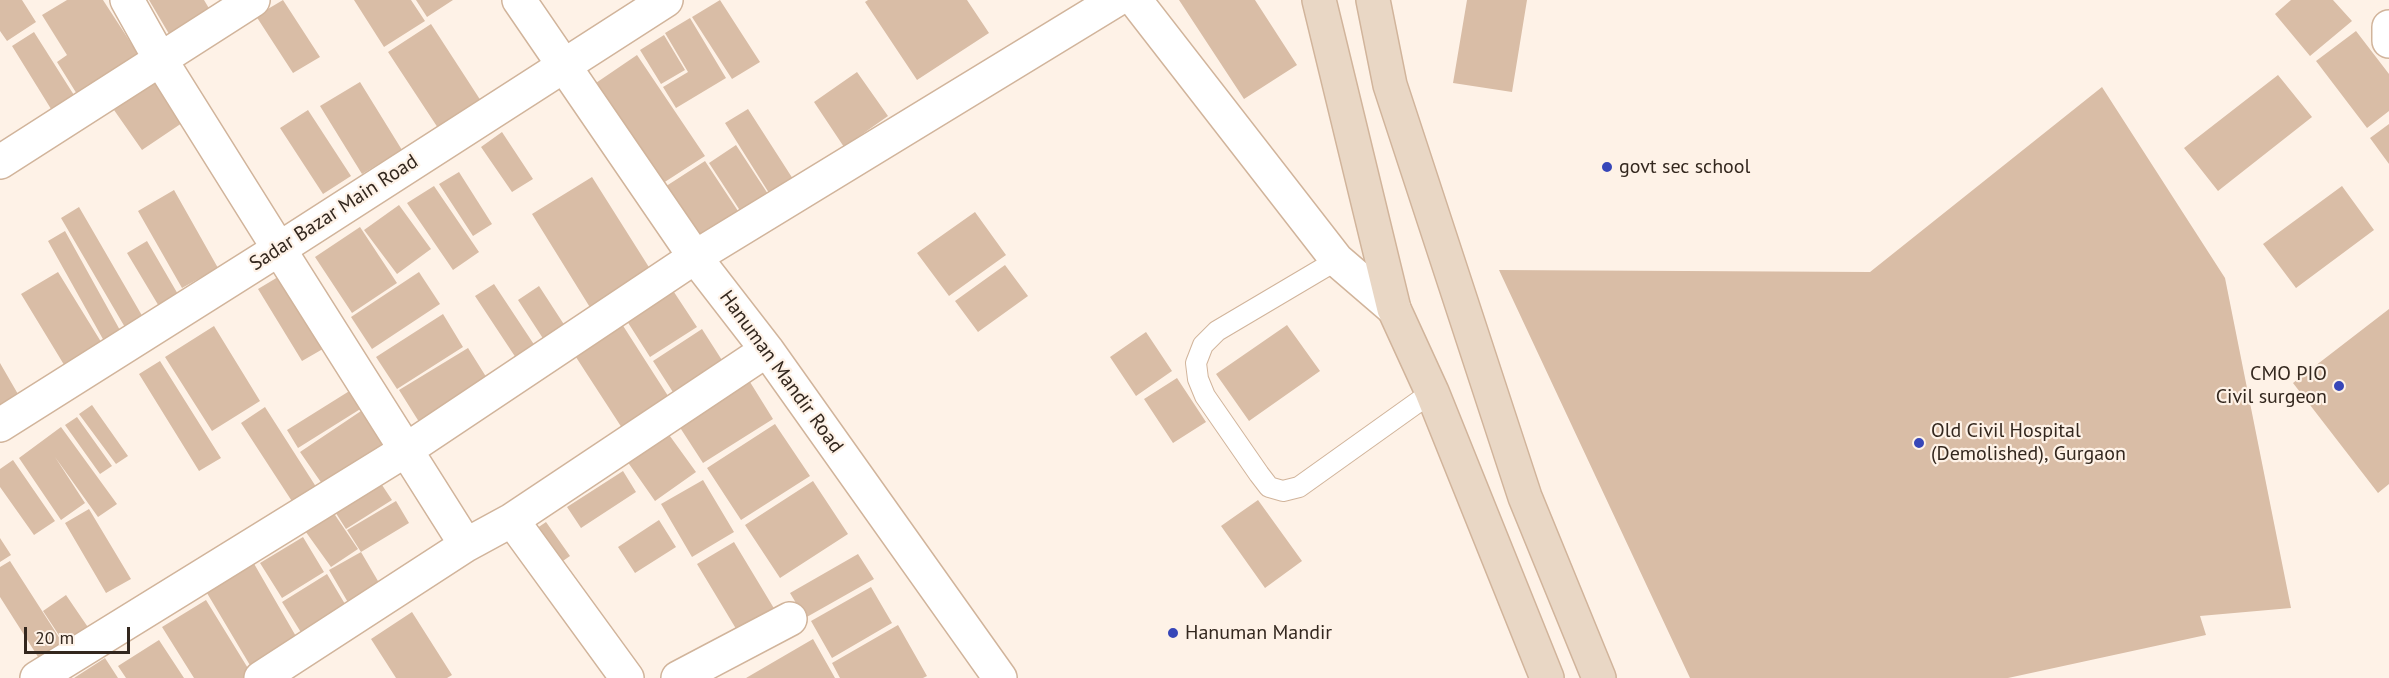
<!DOCTYPE html>
<html>
<head>
<meta charset="utf-8">
<style>
  body { margin:0 }
  #map { position:relative; width:2389px; height:678px; overflow:hidden; background:#fef2e7; font-family:"PT Sans",sans-serif }
  canvas { display:block }
  .scale { position:absolute; left:24px; top:627px; width:106px; height:27px; box-sizing:border-box; border:3px solid #33271e; border-top:0; padding-left:8px; font-size:18px; line-height:21px; white-space:nowrap; color:#33271e; -webkit-text-stroke:4px #fef2e7; paint-order:stroke }
</style>
</head>
<body>
<div id="map">
<canvas width="2389" height="678"></canvas>
<div class="scale">20 m</div>
</div>
<script>
const g = document.querySelector('canvas').getContext('2d');
g.lineJoin = 'round';
function paint(path, color) {
  g.fillStyle = color;
  g.fill(path, 'evenodd');
}
function shape(rows) {
  const path = new Path2D();
  for (const r of rows) {
    path.moveTo(r[0], r[1]);
    for (let i = 2; i < r.length; i += 2) path.lineTo(r[i], r[i + 1]);
  }
  return path;
}
function stroke(path, color, width, dash) {
  g.strokeStyle = color;
  g.lineWidth = width;
  g.lineCap = dash ? 'butt' : 'round';
  g.setLineDash(dash || []);
  g.stroke(path);
}
function write(font, color, halo, rows, align = 'center') {
  g.font = font + ' "PT Sans",sans-serif';
  g.lineWidth = 4.5;
  g.setLineDash([]);
  g.textBaseline = 'middle';
  g.strokeStyle = halo;
  g.fillStyle = color;
  for (const [text, x, y, turn = 0] of rows) {
    g.save();
    g.translate(x, y);
    g.rotate((+turn || 0) * Math.PI / 180);
    g.textAlign = isNaN(turn) ? turn : align;
    if (halo) g.strokeText(text, 0, 0);
    g.fillText(text, 0, 0);
    g.restore();
  }
}
const building = shape([
  [0,0,22,0,36,22,7,41,0,31],
  [67,0,103,0,142,60,80,99,57,62,67,55,42,15],
  [149,0,204,0,213,15,172,39],
  [283,0,320,57,293,73,256,16],
  [354,0,411,0,425,21,384,47],
  [416,0,453,0,427,17],
  [720,0,760,62,732,79,692,17],
  [868,0,967,0,989,33,917,80,865,2],
  [1179,0,1255,0,1297,65,1244,99],
  [1467,0,1527,0,1512,92,1453,83],
  [2291,0,2333,0,2352,21,2310,56,2275,14],
  [690,18,726,78,676,108,663,87,688,72,665,33],
  [431,24,481,101,438,128,388,52],
  [2356,31,2389,74,2389,111,2367,128,2316,61],
  [34,32,79,103,56,117,12,46],
  [664,35,685,70,661,84,640,50],
  [637,55,705,156,657,187,590,87],
  [857,72,888,116,844,147,814,102],
  [2278,75,2312,117,2218,191,2184,148],
  [154,82,182,123,142,150,114,110],
  [360,82,402,150,362,174,320,106],
  [2102,87,2225,278,2291,608,2200,616,2206,635,2008,678,1690,678,1499,270,1870,272],
  [748,109,793,179,769,193,725,123],
  [308,110,351,176,323,194,280,128],
  [2389,124,2389,164,2370,138],
  [502,132,533,179,512,192,481,147],
  [736,145,768,194,741,212,709,163],
  [705,161,740,214,693,244,657,192],
  [459,172,492,224,473,236,439,184],
  [592,177,652,272,591,309,532,214],
  [434,186,479,252,453,270,407,203],
  [2342,186,2374,230,2296,288,2263,244],
  [174,190,218,268,182,288,138,211],
  [399,205,431,249,397,274,364,230],
  [79,207,144,319,126,329,61,218],
  [975,212,1006,255,949,296,917,253],
  [360,227,397,283,352,313,315,257],
  [65,231,121,332,104,341,48,241],
  [147,241,179,296,160,308,127,253],
  [1005,265,1028,296,978,332,955,301],
  [58,272,103,345,66,368,21,294],
  [419,272,440,304,372,349,351,317],
  [283,274,328,346,302,361,258,289],
  [494,284,535,346,516,358,475,296],
  [539,286,565,326,544,340,518,300],
  [672,289,697,327,650,357,625,318],
  [2389,309,2389,484,2378,493,2293,383],
  [443,314,463,347,397,389,376,357],
  [620,321,670,399,622,428,572,351],
  [1287,325,1320,371,1249,421,1216,374],
  [214,326,260,401,212,431,165,357],
  [702,329,727,368,678,400,653,361],
  [1146,332,1172,371,1136,396,1110,357],
  [468,348,490,383,421,425,399,390],
  [160,361,221,458,199,471,139,374],
  [0,363,26,408,0,423],
  [1177,378,1206,422,1173,443,1144,399],
  [750,382,773,419,703,463,679,426],
  [351,390,362,408,298,448,287,430],
  [92,405,128,456,116,464,79,414],
  [265,407,320,493,297,509,241,423],
  [361,411,388,450,327,491,300,452],
  [77,417,112,466,100,474,65,425],
  [775,424,810,476,741,520,707,468],
  [61,427,117,504,98,517,55,457,85,503,61,520,19,458],
  [667,432,696,472,655,501,627,461],
  [13,460,55,521,34,535,0,487,0,469],
  [623,471,636,492,581,528,567,507],
  [378,479,392,500,346,529,332,507],
  [703,480,734,532,692,557,661,504],
  [813,481,848,534,780,578,745,525],
  [1258,500,1302,561,1265,588,1221,526],
  [396,501,409,523,361,552,347,530],
  [89,509,131,579,106,593,65,523],
  [331,509,358,549,331,567,303,528],
  [659,520,676,547,635,573,618,547],
  [546,522,570,556,550,570,527,535],
  [303,537,324,572,282,598,260,563],
  [0,538,11,555,0,562],
  [734,542,778,615,741,637,697,564],
  [361,552,385,593,353,611,329,570],
  [858,554,874,579,805,618,790,593],
  [249,555,301,645,254,672,201,583],
  [10,561,71,656,47,671,0,597,0,567],
  [327,574,351,614,307,642,282,602],
  [871,587,892,623,832,658,811,621],
  [66,595,96,639,72,655,43,611],
  [206,600,254,678,194,678,162,627],
  [412,612,452,675,447,678,396,678,371,639],
  [898,625,927,676,923,678,840,678,832,663],
  [813,639,835,678,746,678],
  [159,640,184,678,126,678,118,666],
  [105,658,118,678,74,678]
]);
const service = shape([
  [1337,260,1217,331,1203,345,1196,363,1198,379,1205,396,1259,474,1269,487,1283,491,1299,487,1432,392]
]);
const minor = shape([
  [127,0,160,59,279,249,466,545],
  [519,0,695,257,767,350,1000,678],
  [2389,27,2389,41],
  [0,162,253,0],
  [512,520,627,678],
  [37,678,406,450,695,257,1116,0],
  [261,678,466,545,512,520,767,350],
  [678,678,790,619]
]);
const tertiary = shape([
  [1135,0,1337,260,1394,309],
  [0,425,279,249,666,0]
]);
const secondary = shape([
  [1319,0,1394,309,1432,392,1547,678],
  [1373,0,1390,85,1525,497,1599,678]
]);
const markers = [
  [1607,167,6,"#3746b8"],
  [2339,386,6,"#3746b8"],
  [1919,443,6,"#3746b8"],
  [1173,633,6,"#3746b8"]
];
const poiNames = [
  ["govt sec school",1619,167],
  ["CMO PIO",2327,374,"right"],
  ["Civil surgeon",2327,397,"right"],
  ["Old Civil Hospital",1931,431],
  ["(Demolished), Gurgaon",1931,454],
  ["Hanuman Mandir",1185,633]
];
const streetNames = [
  ["Sadar Bazar Main Road",334,213,-33],
  ["Hanuman Mandir Road",781,372,54]
];
paint(building, '#d9bda6');
stroke(service, '#d1b49b', 22);
stroke(minor, '#d1b49b', 36);
stroke(tertiary, '#d1b49b', 36);
stroke(secondary, '#d1b49b', 36);
stroke(service, '#fff', 20);
stroke(minor, '#fff', 33);
stroke(tertiary, '#fff', 33);
stroke(secondary, '#e9d7c5', 33);
for (const [x, y, r, color] of markers) {
  const dot = new Path2D();
  dot.arc(x, y, r, 0, 2 * Math.PI);
  g.fillStyle = color;
  g.fill(dot);
  stroke(dot, '#fef2e7', 2);
}
write('20px', '#33271e', '#fef2e7', poiNames, 'left');
write('20px', '#33271e', '#fef2e7', streetNames);
</script>
</body>
</html>
